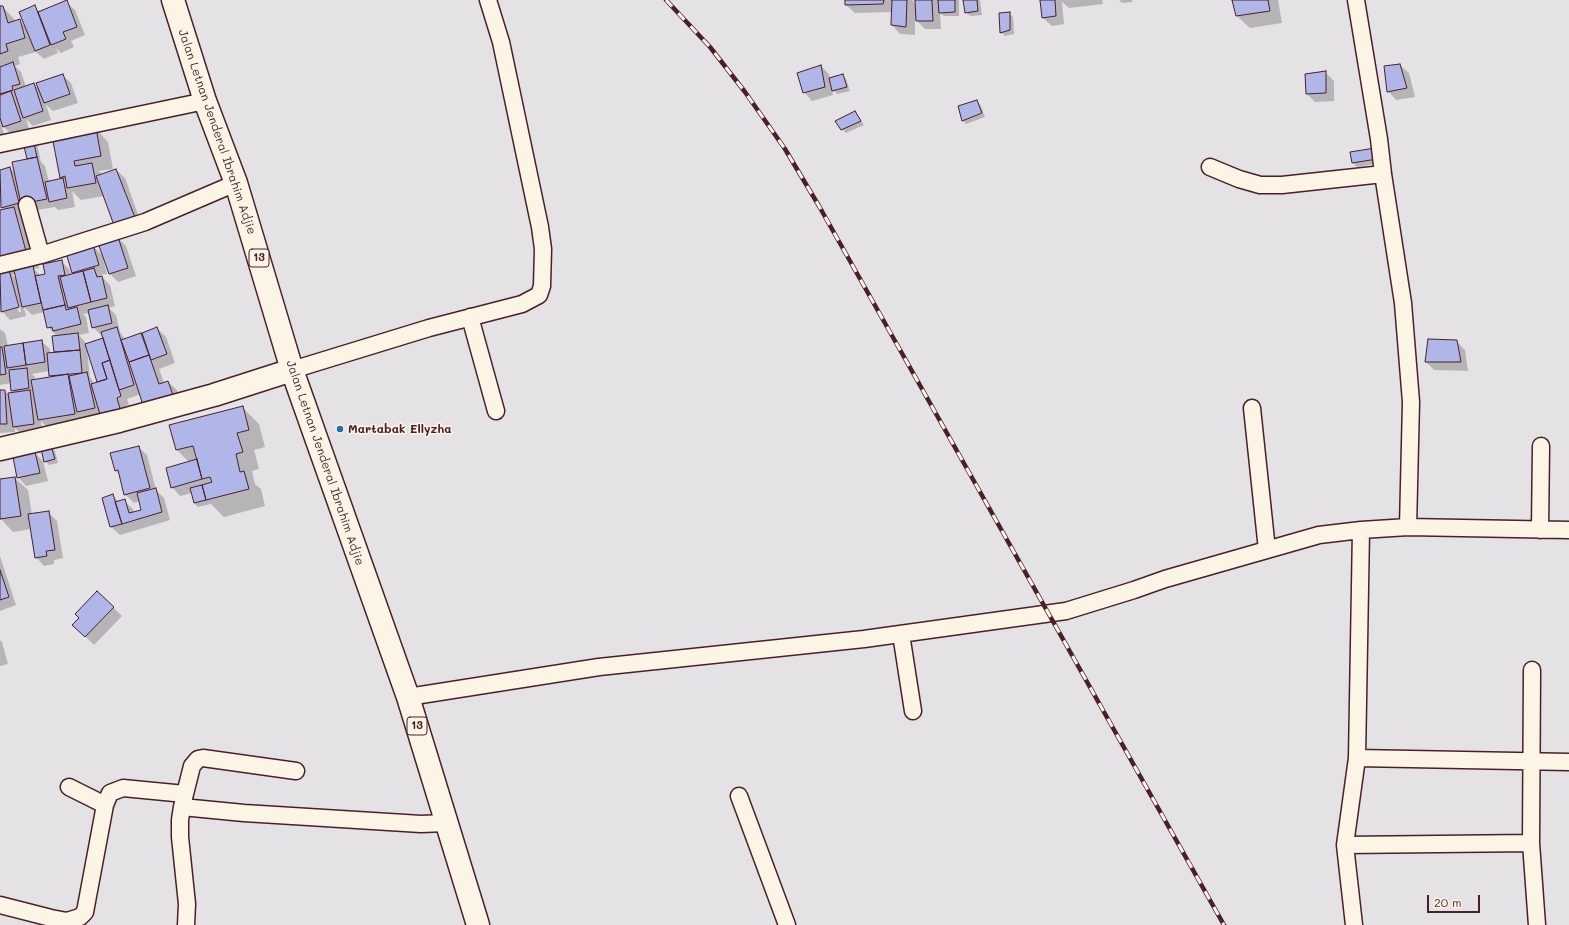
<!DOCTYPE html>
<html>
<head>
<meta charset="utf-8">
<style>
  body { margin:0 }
  #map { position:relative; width:1569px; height:925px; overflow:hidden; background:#e5e2e6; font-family:Mali,sans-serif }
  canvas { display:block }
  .scale { position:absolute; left:1427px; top:895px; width:53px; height:18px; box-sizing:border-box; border:2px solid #4a1f2b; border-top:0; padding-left:5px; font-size:12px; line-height:14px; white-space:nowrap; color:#4a1f2b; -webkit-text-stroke:3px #fcf5e5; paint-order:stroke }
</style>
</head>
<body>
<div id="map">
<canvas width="1569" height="925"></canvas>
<div class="scale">20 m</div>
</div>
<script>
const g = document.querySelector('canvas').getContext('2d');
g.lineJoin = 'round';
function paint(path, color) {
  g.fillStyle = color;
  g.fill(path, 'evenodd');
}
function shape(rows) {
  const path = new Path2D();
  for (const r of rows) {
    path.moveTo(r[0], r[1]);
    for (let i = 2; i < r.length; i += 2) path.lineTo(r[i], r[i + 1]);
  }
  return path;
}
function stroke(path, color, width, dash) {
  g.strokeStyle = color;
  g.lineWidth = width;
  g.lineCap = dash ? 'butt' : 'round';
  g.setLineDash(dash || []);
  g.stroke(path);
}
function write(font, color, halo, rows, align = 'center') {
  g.font = font + ' Mali,sans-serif';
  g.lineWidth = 3;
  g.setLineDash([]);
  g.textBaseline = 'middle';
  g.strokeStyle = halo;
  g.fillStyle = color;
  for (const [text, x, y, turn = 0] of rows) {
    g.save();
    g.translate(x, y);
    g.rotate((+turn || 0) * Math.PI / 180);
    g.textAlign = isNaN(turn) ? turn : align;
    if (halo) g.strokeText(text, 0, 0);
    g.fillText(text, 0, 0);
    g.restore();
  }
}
const shadow = shape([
  [846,0,912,0,916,4,916,0,959,0,959,16,944,16,940,13,941,29,925,29,915,19,915,35,900,34,892,25,892,12,855,13,846,5],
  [964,0,980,0,982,15,970,16,966,12],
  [1041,0,1102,0,1103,4,1069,8,1062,2,1064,24,1052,26,1043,18],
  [1119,0,1132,0,1133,2,1122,3],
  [1234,0,1278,0,1282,23,1250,28,1237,16],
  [66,2,75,10,85,35,71,41,74,47,61,53,56,48,58,53,44,59,36,52,18,57,20,64,15,66,21,72,26,87,34,84,40,90,62,75,71,83,78,103,53,111,46,105,51,120,33,126,26,119,29,129,12,135,4,127,2,127,5,138,0,140,0,8,3,7,16,21,20,20,26,27,34,7,40,12],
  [1009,13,1013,17,1014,34,1005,36,1001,32],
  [1400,65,1409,73,1415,97,1396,100,1388,91],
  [821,66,829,74,830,78,842,75,846,79,850,91,837,94,832,89,833,95,812,101,804,92],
  [1325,72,1334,81,1334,101,1315,102,1307,94],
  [977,102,981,106,985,117,966,124,962,120],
  [855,112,864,125,846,133,842,129],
  [96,129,108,142,113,169,99,171,103,175,116,170,125,178,143,229,104,196,81,200,72,191,75,207,58,210,55,207,19,213,26,221,39,268,34,269,41,276,46,275,61,261,70,270,71,275,75,274,73,272,93,246,104,257,118,238,126,246,136,276,118,282,109,273,105,259,103,259,107,274,100,275,110,285,115,306,109,308,116,315,120,332,125,339,157,328,166,337,175,363,159,369,164,383,168,382,177,390,181,403,141,394,127,399,129,405,125,406,129,420,52,432,41,421,42,432,22,435,15,428,15,432,0,433,0,391,5,391,10,396,15,393,12,390,11,383,0,385,0,329,5,333,8,346,41,341,50,349,50,353,55,353,53,337,57,336,48,327,44,312,32,315,24,307,26,316,10,320,2,311,0,304,0,211,5,210,2,207,0,201,0,171,10,168,16,174,29,160,24,142,37,144,41,162,45,166,49,182,63,179,61,177],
  [16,274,17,280,12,275],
  [10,280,12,280,21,312,19,312],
  [89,313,93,327,102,336,103,335,105,339,87,344,79,335,89,333,86,317,83,314],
  [87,350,98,383,95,384,90,377],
  [49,371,50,375,52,378,35,380,35,377,32,374],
  [1374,149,1380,163,1357,167,1353,163],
  [1456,341,1465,350,1468,371,1434,370,1426,362],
  [242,407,259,424,265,447,254,450,259,469,252,471,255,484,261,489,265,506,224,517,211,504,198,507,194,503,192,493,180,496,172,487,189,462,177,450,171,426],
  [51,447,55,451,58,463,49,465,45,461],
  [138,447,147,455,156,490,164,498,170,520,120,535,111,527,103,499,113,496,119,502,124,501,133,509,134,513,142,510,140,501,134,503,125,494,120,475,116,470],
  [35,453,43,461,48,481,26,486,18,477],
  [15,478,28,490,32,515,48,512,57,521,63,558,54,560,54,564,44,566,36,557,31,529,13,532,2,520,0,520,0,480],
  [0,556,16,605,0,611],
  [113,607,122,616,94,645,74,625,80,618],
  [0,640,2,642,8,664,0,666]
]);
const building = shape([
  [67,0,77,27,63,32,66,39,51,45,38,12,67,0],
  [845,0,884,0,883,4,845,5,845,0],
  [892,0,907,0,906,27,891,25,892,0],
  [915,0,932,0,933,21,916,21,915,0],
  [938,0,955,0,955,12,939,13,938,0],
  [963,0,977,0,978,11,965,13,963,0],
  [1040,0,1055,0,1056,16,1042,18,1040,0],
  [1232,0,1268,0,1270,11,1236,16,1232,0],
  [35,5,50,45,35,51,19,12,35,5],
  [0,6,3,6,8,23,20,19,25,38,6,44,8,51,0,54,0,6],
  [1010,12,1010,30,1000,33,999,13,1010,12],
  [13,62,20,84,12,86,13,90,0,94,0,67,13,62],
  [1400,64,1407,88,1387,92,1384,66,1400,64],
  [821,65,825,87,803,93,797,73,821,65],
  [1326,71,1326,93,1306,94,1305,74,1326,71],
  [63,74,70,94,44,103,36,83,63,74],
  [843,74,847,87,832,91,829,78,843,74],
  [34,83,43,111,23,118,14,90,34,83],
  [11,91,21,121,3,127,0,118,0,95,11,91],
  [977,100,982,113,962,121,958,106,977,100],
  [855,111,861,121,841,130,835,121,855,111],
  [96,128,101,156,74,161,75,166,92,163,96,183,67,188,65,176,60,178,52,136,96,128],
  [33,139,37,157,27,159,23,142,33,139],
  [1375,148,1377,159,1352,163,1350,152,1375,148],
  [37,157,47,199,21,204,12,162,37,157],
  [10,167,19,203,1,208,0,170,10,167],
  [116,169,136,220,115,228,96,176,116,169],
  [63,178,67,198,49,202,45,182,63,178],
  [14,207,27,255,0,262,0,210,14,207],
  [118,237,128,268,109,274,98,243,118,237],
  [93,245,99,265,72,273,66,253,93,245],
  [62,260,65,275,58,276,65,305,43,310,35,276,45,274,43,264,62,260],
  [33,266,41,303,22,307,14,270,33,266],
  [94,268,97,277,102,276,107,298,91,302,83,271,94,268],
  [9,270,19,307,1,312,0,273,9,270],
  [83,271,91,302,68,308,60,277,83,271],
  [65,305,66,310,77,307,81,324,53,331,52,327,47,328,43,310,65,305],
  [108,305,112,323,92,328,88,310,108,305],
  [117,327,134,385,119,390,101,332,117,327],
  [157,327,167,354,151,360,142,333,157,327],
  [78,333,80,350,54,352,52,336,78,333],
  [141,333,149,355,129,362,121,340,141,333],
  [103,338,110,360,102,363,107,379,97,382,85,344,103,338],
  [1428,339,1457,340,1461,362,1425,362,1428,339],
  [42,340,45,362,26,365,23,343,42,340],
  [23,343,26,365,7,368,4,346,23,343],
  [0,347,2,347,6,374,0,375,0,347],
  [80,350,82,373,49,376,47,353,80,350],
  [149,355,159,384,168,381,173,395,143,405,129,362,149,355],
  [110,360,121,396,117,398,121,412,101,418,91,384,107,379,102,363,110,360],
  [27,368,29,388,11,391,9,370,27,368],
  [87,372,95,408,77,412,69,376,87,372],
  [68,374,75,414,38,420,31,380,68,374],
  [0,390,5,390,7,424,0,424,0,390],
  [30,390,34,424,13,427,8,393,30,390],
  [243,406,249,430,237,433,243,452,236,454,240,472,244,471,249,489,206,500,202,485,212,482,210,477,202,479,193,446,176,450,169,425,243,406],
  [51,446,55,459,44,462,41,449,51,446],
  [139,446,150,488,124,495,118,470,115,471,110,453,139,446],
  [35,452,40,473,17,478,13,457,35,452],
  [197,459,202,479,171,488,166,468,197,459],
  [15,477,21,516,0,519,0,479,15,477],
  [202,485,206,500,194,503,190,488,202,485],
  [156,488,162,512,122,524,115,502,125,499,129,513,141,510,137,493,156,488],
  [113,494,122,524,110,527,102,498,113,494],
  [49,511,55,550,46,551,47,556,35,558,28,514,49,511],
  [0,570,9,597,0,600,0,570],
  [97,591,114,607,85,637,72,625,79,618,75,614,97,591]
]);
const street = shape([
  [1356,0,1379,139,1383,174,1403,303,1411,402,1408,527],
  [0,144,205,101],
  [1210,167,1239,179,1260,185,1282,185,1383,174],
  [27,205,41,255],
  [0,265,41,255,145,222,236,183],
  [470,317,496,411],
  [292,370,429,328,522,304,539,295,542,286,543,249,540,227,501,42,488,0],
  [1252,408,1267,550],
  [1540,530,1541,446],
  [901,634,913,711],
  [1532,670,1531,843,1537,925],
  [408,697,599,667,864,639,1066,611,1134,590,1165,579,1319,535,1361,530,1408,527,1569,530],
  [1357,758,1569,762],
  [69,787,105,805],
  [185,794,192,766,198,759,203,758,296,771],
  [739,796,787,925],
  [1345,845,1531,843],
  [0,905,51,918,67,921,80,917,85,912,105,805,110,793,123,788,185,794,182,807],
  [186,925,187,904,180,837,180,820,182,807,244,813,421,824,446,823],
  [1354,925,1345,845,1357,758,1361,530]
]);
const secondary = shape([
  [0,449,119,421,214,395,292,370]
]);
const highway = shape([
  [173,0,205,101,236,183,292,370,408,697,478,925]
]);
const rail = shape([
  [666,0,710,47,745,92,785,149,819,206,1224,925]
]);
const markers = [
  [340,429,4,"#1f6fb2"]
];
const shields = [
  [259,258,20],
  [417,726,20]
];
const shieldNames = [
  ["13",259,258],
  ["13",417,726]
];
const streetNames = [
  ["Jalan Letnan Jenderal Ibrahim Adjie",217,132,71],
  ["Jalan Letnan Jenderal Ibrahim Adjie",325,463,71]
];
const poiNames = [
  ["Martabak Ellyzha",348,429]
];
paint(shadow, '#0003');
paint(building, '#b0b6e7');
stroke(building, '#4a1f2b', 1);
stroke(street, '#4a1f2b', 19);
stroke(secondary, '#4a1f2b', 25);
stroke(highway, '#4a1f2b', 25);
stroke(street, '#fcf5e5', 16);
stroke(secondary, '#fcf5e5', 22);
stroke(highway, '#fcf5e5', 22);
stroke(rail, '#4a1f2b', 4.5);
stroke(rail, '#fcf5e5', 3, [9]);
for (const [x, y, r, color] of markers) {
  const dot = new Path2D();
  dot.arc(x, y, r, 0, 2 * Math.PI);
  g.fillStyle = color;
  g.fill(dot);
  stroke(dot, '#fcf5e5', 1.5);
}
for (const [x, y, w] of shields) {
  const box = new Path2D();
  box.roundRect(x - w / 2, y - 9, w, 18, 3);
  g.fillStyle = '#fcf5e5';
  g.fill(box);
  stroke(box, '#4a1f2b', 1);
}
write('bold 11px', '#4a1f2b', null, shieldNames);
write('12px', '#4a1f2b', '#fcf5e5', streetNames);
write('bold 12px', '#4a1f2b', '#fcf5e5', poiNames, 'left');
</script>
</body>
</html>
